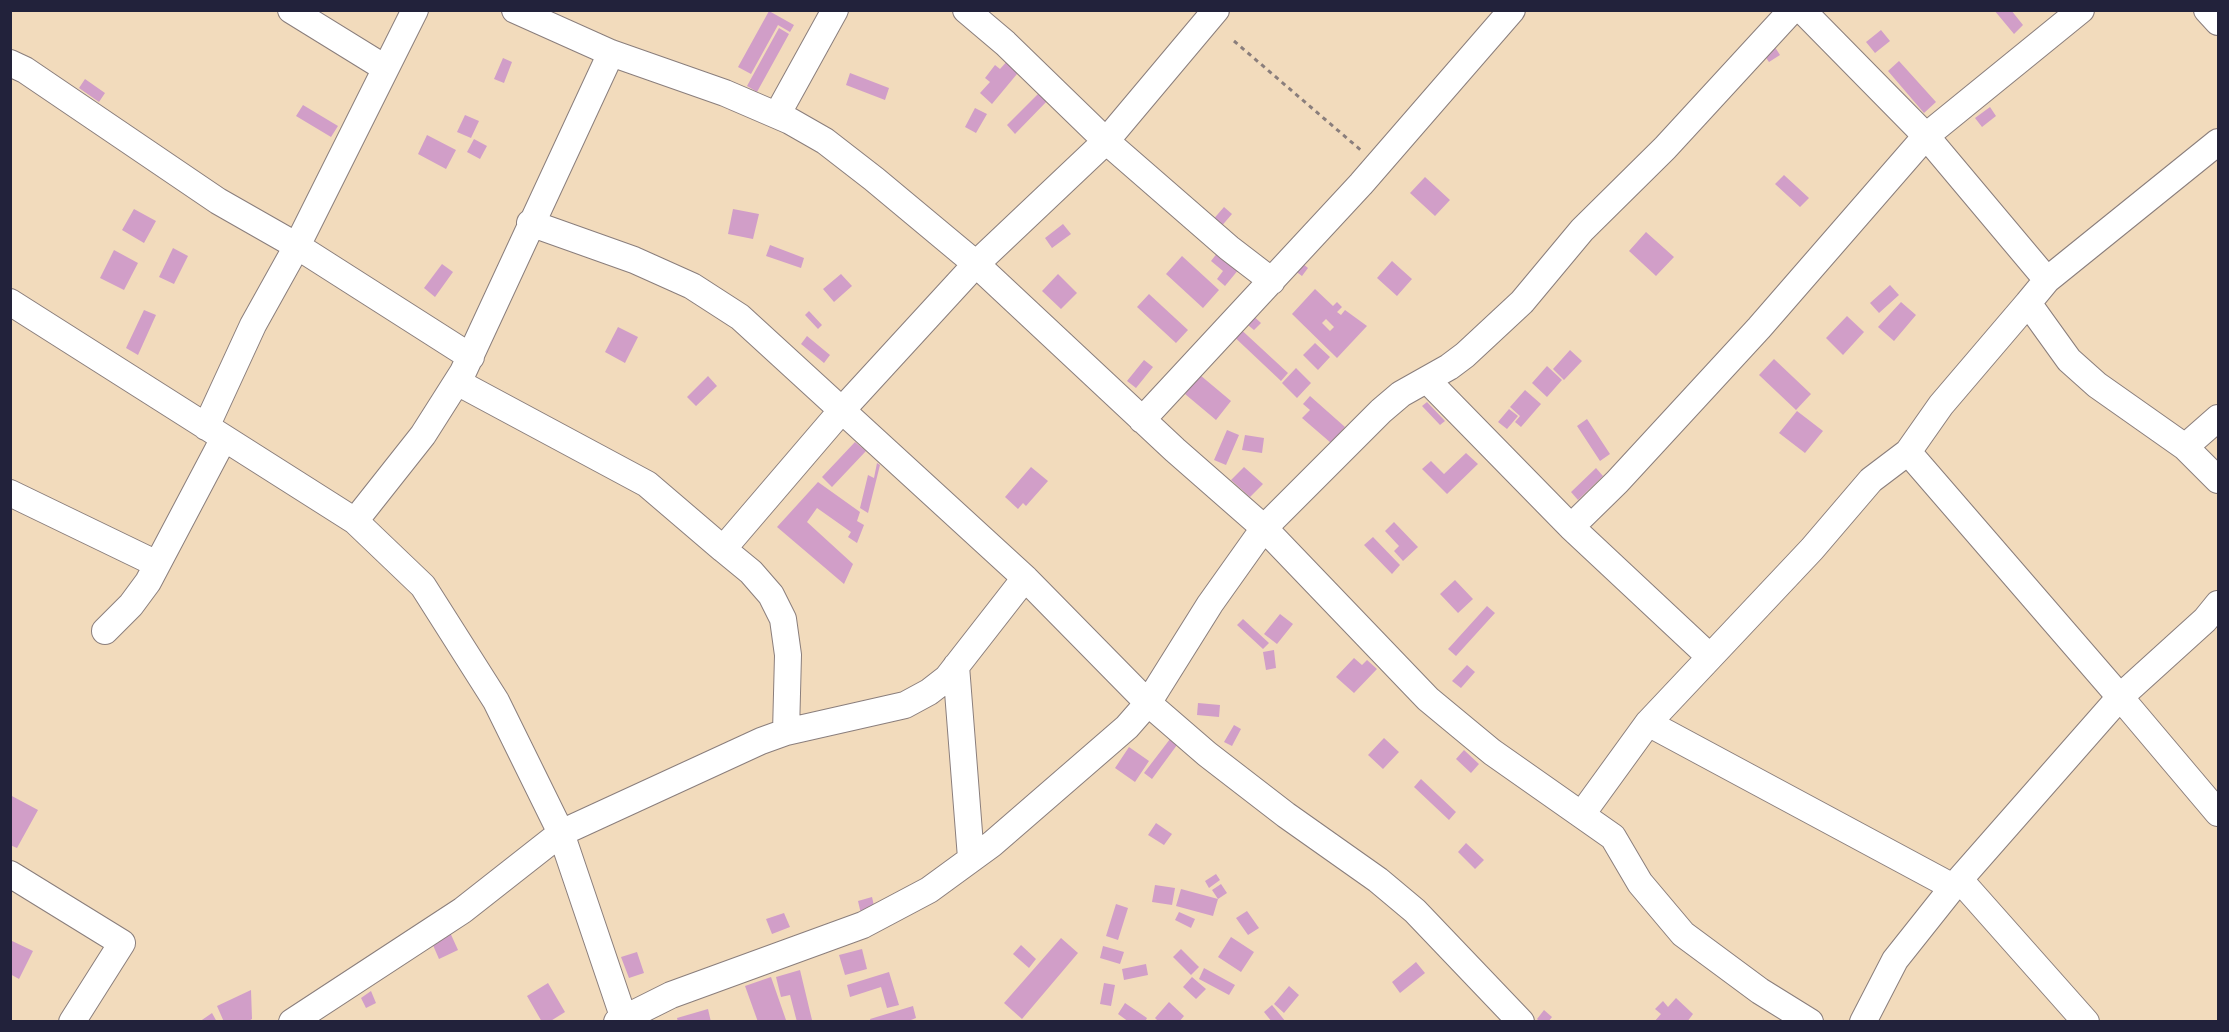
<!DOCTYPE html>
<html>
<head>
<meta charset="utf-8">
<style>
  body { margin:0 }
  #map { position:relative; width:2229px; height:1032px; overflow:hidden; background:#f2dbbc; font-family:Delius,sans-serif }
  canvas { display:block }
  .frame { position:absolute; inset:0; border:12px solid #22223b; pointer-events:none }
</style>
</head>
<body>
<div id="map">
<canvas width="2229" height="1032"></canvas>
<div class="frame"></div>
</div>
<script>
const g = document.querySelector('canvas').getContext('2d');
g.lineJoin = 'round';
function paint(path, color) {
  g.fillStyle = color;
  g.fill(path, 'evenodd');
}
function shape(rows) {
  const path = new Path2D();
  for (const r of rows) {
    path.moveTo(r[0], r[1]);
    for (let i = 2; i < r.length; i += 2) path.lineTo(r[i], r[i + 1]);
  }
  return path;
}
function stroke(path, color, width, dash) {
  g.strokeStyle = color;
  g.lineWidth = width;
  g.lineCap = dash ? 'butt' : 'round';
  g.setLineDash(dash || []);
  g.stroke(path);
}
const building = shape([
  [1994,10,2011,10,2023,25,2014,34],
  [769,11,794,25,790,32,778,25,751,74,738,67],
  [779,28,789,34,757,92,747,86],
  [1881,30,1890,41,1875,53,1866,42],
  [1771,41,1780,55,1769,62,1760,49],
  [503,58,512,62,504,83,494,79],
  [1010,58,1022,68,992,104,980,93,990,82,985,78,995,65,1000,69],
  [1899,61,1936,102,1924,113,1888,71],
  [850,73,889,88,885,100,846,85],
  [85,79,105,93,99,102,79,88],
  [1042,90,1050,98,1015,134,1007,125],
  [303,105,338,126,331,137,296,116],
  [1990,107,1996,116,1982,127,1975,118],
  [975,108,987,114,976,133,965,127],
  [465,115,479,121,471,138,457,132],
  [427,135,456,150,446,169,418,154],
  [474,139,487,146,480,159,467,152],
  [1784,175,1809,198,1800,207,1775,184],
  [1425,177,1450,200,1435,216,1410,193],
  [1224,207,1232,214,1219,229,1211,222],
  [134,209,156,221,144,243,122,230],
  [733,209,759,214,753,239,728,234],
  [1063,224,1071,234,1052,248,1045,238],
  [1646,232,1674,257,1656,276,1629,251],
  [770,245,804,258,801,268,766,256],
  [173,248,188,256,174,284,159,277],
  [114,250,138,263,124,290,100,278],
  [1218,252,1239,269,1225,286,1217,279,1223,271,1211,261],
  [1182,256,1219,290,1203,308,1166,274],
  [1297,259,1308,268,1302,276,1290,267],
  [1392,261,1412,279,1397,296,1377,278],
  [442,264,453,272,435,297,424,288],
  [841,274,852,286,834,302,823,289],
  [1058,274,1077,293,1061,309,1042,291],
  [1890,285,1899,295,1879,313,1870,303],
  [1315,289,1333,306,1337,302,1342,307,1337,312,1341,315,1345,310,1367,326,1337,358,1292,314],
  [1326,319,1334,327,1330,331,1322,323],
  [1149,294,1188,330,1176,343,1137,307],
  [1901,302,1916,315,1894,341,1878,327],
  [144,310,156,315,138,355,126,348],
  [809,311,822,325,818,329,805,315],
  [1250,313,1261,323,1254,330,1243,321],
  [1847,316,1864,332,1843,355,1826,338],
  [1235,324,1288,373,1281,381,1228,331],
  [618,327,638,337,625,363,605,352],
  [807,336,830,355,824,363,801,344],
  [1315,343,1330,357,1318,370,1303,355],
  [1570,350,1582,361,1564,380,1553,369],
  [1774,359,1811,394,1796,410,1759,375],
  [1144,360,1153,367,1136,388,1127,381],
  [1547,366,1562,380,1547,397,1532,383],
  [1296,368,1311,383,1297,398,1282,383],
  [1200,375,1231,401,1216,420,1185,394],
  [708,376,717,386,696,406,687,397],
  [1525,390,1541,404,1521,427,1515,422,1520,416,1510,407],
  [1310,396,1345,427,1331,443,1302,418,1310,410,1303,404],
  [1427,402,1445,421,1440,425,1422,406],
  [1509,409,1518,416,1507,429,1498,422],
  [1797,411,1823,431,1805,453,1779,433],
  [1587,419,1610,454,1600,461,1577,426],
  [1227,430,1239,435,1226,465,1214,460],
  [1245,435,1264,438,1262,453,1242,450],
  [855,442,866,451,832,487,822,477],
  [1466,453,1478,464,1447,494,1422,469,1431,461,1444,474],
  [877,463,880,465,868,513,860,508,868,475,874,478],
  [1031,467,1048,481,1026,506,1023,503,1018,509,1005,497],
  [1244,467,1263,484,1250,497,1231,480],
  [1596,468,1603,476,1578,500,1571,492],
  [818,482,860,512,857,521,864,525,857,543,848,537,851,532,817,508,807,522,853,564,844,584,777,527],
  [1394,522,1418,547,1403,561,1394,551,1399,546,1385,531],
  [1373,537,1400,565,1392,574,1364,545],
  [1455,580,1473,599,1458,613,1440,594],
  [1487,606,1495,613,1456,656,1448,649],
  [1280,614,1293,624,1277,644,1264,634],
  [1243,619,1269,643,1263,649,1237,625],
  [1274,650,1276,668,1266,670,1263,652],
  [1354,658,1362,665,1367,660,1377,669,1354,693,1336,677],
  [1467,665,1475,672,1461,688,1452,681],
  [1198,703,1220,705,1219,717,1197,715],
  [1234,725,1241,729,1232,746,1224,742],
  [1384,738,1399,752,1383,769,1368,755],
  [1170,739,1177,745,1152,779,1144,773],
  [1129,747,1149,761,1135,782,1115,768],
  [1464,750,1479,764,1471,773,1456,759],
  [1421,779,1456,812,1449,820,1414,787],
  [10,795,38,810,17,848,10,845],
  [1156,823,1172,834,1164,845,1148,835],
  [1466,843,1484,860,1475,869,1458,852],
  [1216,874,1220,880,1209,888,1205,881],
  [1221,884,1227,893,1218,899,1212,890],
  [1155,885,1175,888,1172,905,1152,902],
  [1181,889,1218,899,1213,916,1176,906],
  [872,897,875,910,861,914,858,901],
  [1116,904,1128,908,1118,940,1106,936],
  [1247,911,1259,928,1248,935,1236,918],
  [1179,912,1195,919,1191,928,1175,920],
  [784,913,790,927,772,934,766,919],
  [448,928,458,950,439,959,429,936],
  [1231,937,1254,952,1241,972,1218,957],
  [1061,938,1078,953,1022,1019,1004,1003],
  [10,940,33,951,19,979,10,974],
  [1021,945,1036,959,1029,968,1013,954],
  [1103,946,1124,952,1120,964,1100,958],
  [862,949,867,969,845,975,839,955],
  [1181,949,1199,967,1191,975,1173,957],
  [637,952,644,973,629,978,621,957],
  [1416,962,1425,973,1400,993,1392,982],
  [1146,964,1148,975,1124,980,1122,969],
  [1204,968,1235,985,1229,995,1199,979],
  [800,970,812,1020,806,1022,797,1022,790,995,781,997,776,977],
  [889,972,899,1005,887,1008,881,987,850,997,847,985],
  [771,977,786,1020,758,1022,745,986],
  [1192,977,1206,989,1196,999,1183,987],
  [548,983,565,1012,549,1022,542,1022,527,996],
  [1104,983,1115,985,1111,1006,1100,1004],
  [1289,986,1299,995,1284,1013,1274,1004],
  [251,990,252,1019,247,1022,224,1022,217,1006],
  [371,991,376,1003,366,1008,361,998],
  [1676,998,1693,1014,1687,1022,1654,1022,1661,1014,1655,1009,1663,1001,1668,1007],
  [1169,1002,1184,1016,1179,1022,1159,1022,1155,1018],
  [1125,1003,1147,1018,1145,1022,1129,1022,1118,1014],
  [1272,1005,1286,1022,1272,1022,1264,1012],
  [913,1006,916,1018,906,1022,871,1022,870,1019],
  [708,1009,711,1022,678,1022,677,1018],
  [1544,1010,1552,1017,1548,1022,1540,1022,1537,1019],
  [212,1013,217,1022,199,1022]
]);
const path = shape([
  [1234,41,1363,152]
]);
const minor = shape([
  [291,10,385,68],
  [515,10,611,53,725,93,790,121,825,141,874,179,976,264,1175,450,1264,528,1428,699,1492,752,1613,837,1640,883,1683,934,1760,991,1810,1022],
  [966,10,1005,43,1106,141,1229,248,1272,281],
  [1802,10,1926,136,2047,280],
  [2207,10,2218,22],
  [10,63,25,70,218,201,297,246,471,357],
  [777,115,835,10],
  [2218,142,2047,280,2028,303,2069,360,2097,385,2185,447,2218,480],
  [530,223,634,260,692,286,740,317,1025,578,1148,703,1207,754,1286,815,1378,880,1415,911,1521,1022],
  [10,302,355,521,423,586,496,701,561,833,625,1022],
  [1427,380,1571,527,1710,657],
  [457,382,647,484,723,549,842,410,976,264,1106,141,1216,10],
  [1142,420,1361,184,1512,10],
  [206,427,253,325,297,246,415,10],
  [2185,447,2218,418],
  [10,493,157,564],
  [355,521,423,435,463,372,611,53],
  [1571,527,1617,482,1759,328,1926,136,2081,10],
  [723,549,751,572,771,595,783,619,788,655,786,732],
  [2218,604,2205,620,2120,697,2218,813],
  [105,631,131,605,148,582,224,438],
  [956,666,971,858],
  [1648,723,1953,887],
  [1582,814,1648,723,1812,549,1871,480,1908,452,1941,405,2028,303],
  [10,874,122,943,72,1022],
  [1960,880,2086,1022],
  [292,1022,463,910,561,833,761,741,786,732,905,705,929,692,947,678,1025,578],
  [617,1022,671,995,863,925,929,890,992,844,1127,727,1148,703,1210,604,1264,528,1381,411,1401,394,1449,367,1465,355,1522,302,1582,230,1665,148,1792,10],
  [1863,1022,1895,960,1953,887,2120,697,1908,452]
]);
paint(building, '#d19ec8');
stroke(minor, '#8a7e7c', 28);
stroke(path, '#8a7e7c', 3, [4.5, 4.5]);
stroke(minor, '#fff', 26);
</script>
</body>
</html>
